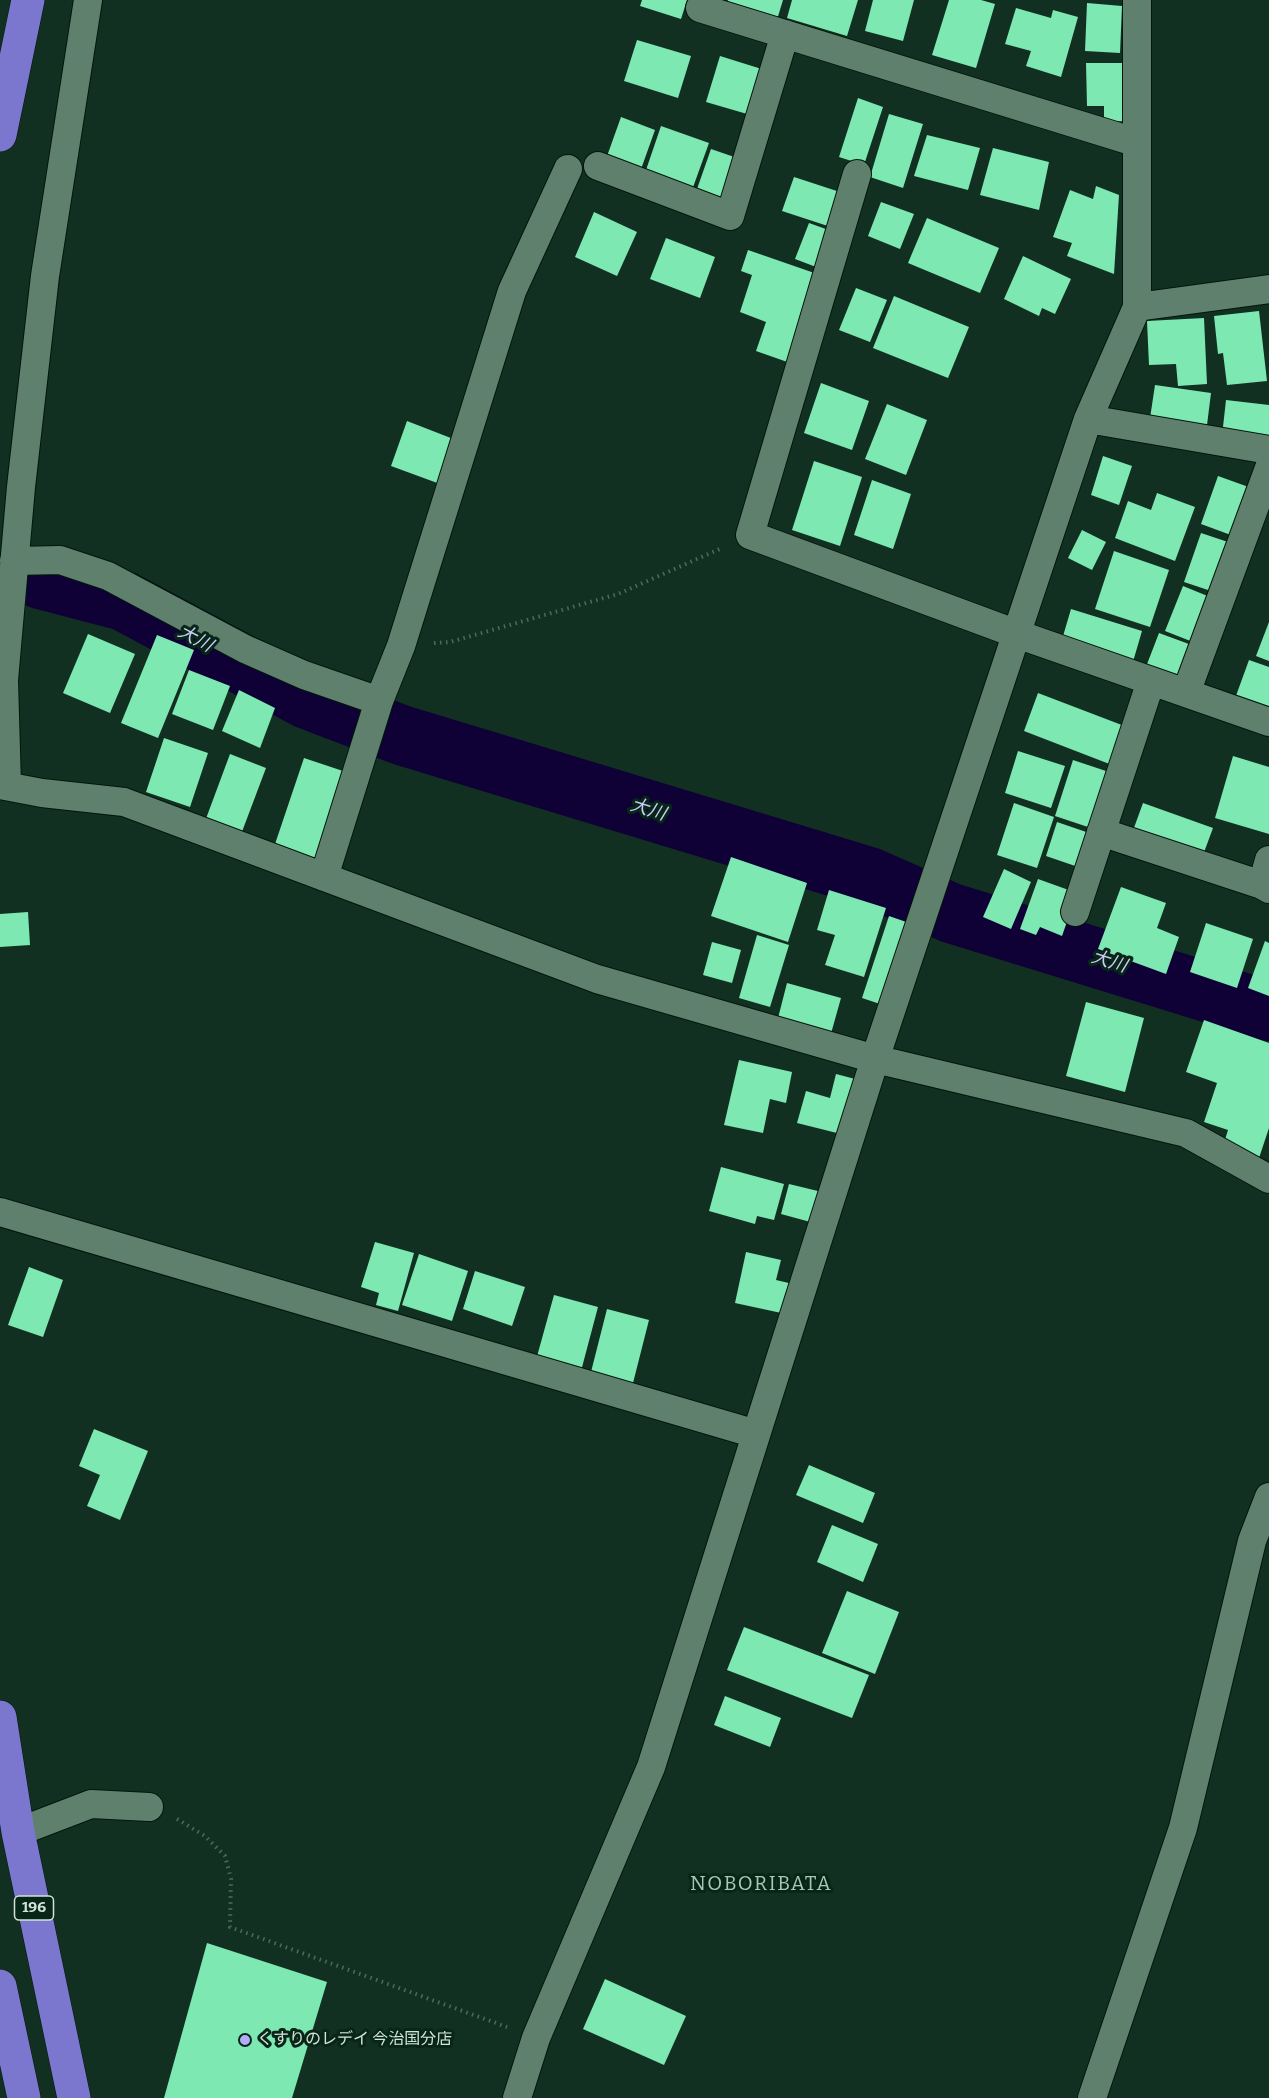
<!DOCTYPE html>
<html>
<head>
<meta charset="utf-8">
<style>
  body { margin:0 }
  canvas { display:block; background:#123021 }
</style>
</head>
<body>
<canvas width="1269" height="2098"></canvas>
<script>
const g = document.querySelector('canvas').getContext('2d');
g.lineJoin = 'round';
function shape(rows) {
  const path = new Path2D();
  for (const r of rows) {
    path.moveTo(r[0], r[1]);
    for (let i = 2; i < r.length; i += 2) path.lineTo(r[i], r[i + 1]);
  }
  return path;
}
function stroke(path, color, width, dash) {
  g.strokeStyle = color;
  g.lineWidth = width;
  g.lineCap = dash ? 'butt' : 'round';
  g.setLineDash(dash || []);
  g.stroke(path);
}
function paint(path, color) {
  g.fillStyle = color;
  g.fill(path, 'evenodd');
}
function write(font, color, halo, rows, align = 'center') {
  g.font = font + ' Bitter,"Noto Sans JP",serif';
  g.lineWidth = 6;
  g.setLineDash([]);
  g.textBaseline = 'middle';
  g.strokeStyle = halo;
  g.fillStyle = color;
  for (const [text, x, y, turn = 0] of rows) {
    g.save();
    g.translate(x, y);
    g.rotate((+turn || 0) * Math.PI / 180);
    g.textAlign = isNaN(turn) ? turn : align;
    if (halo) g.strokeText(text, 0, 0);
    g.fillText(text, 0, 0);
    g.restore();
  }
}
const river = shape([
  [40,579,124,601,307,699,401,735,869,877,951,913,1269,1011]
]);
const building = shape([
  [642,0,687,0,681,19,640,6],
  [728,0,783,0,776,23,725,7],
  [792,0,858,0,847,36,787,18],
  [873,0,914,0,903,41,865,31],
  [949,0,981,0,995,4,976,68,932,55],
  [1087,3,1122,6,1120,53,1085,51],
  [1016,8,1051,18,1053,10,1078,17,1061,77,1026,66,1031,51,1005,44],
  [637,40,691,56,678,98,624,81],
  [720,56,768,71,754,116,706,102],
  [1086,63,1124,63,1126,121,1104,122,1104,106,1087,106],
  [858,98,883,107,864,165,839,157],
  [889,114,923,124,903,188,870,177],
  [621,117,655,130,640,172,606,159],
  [661,126,709,143,692,190,645,173],
  [927,135,980,148,968,190,914,176],
  [993,148,1049,162,1039,210,980,195],
  [711,149,743,160,729,200,697,189],
  [794,177,846,194,834,228,782,211],
  [1096,186,1119,195,1114,274,1067,256,1072,243,1053,237,1070,190,1093,199],
  [881,202,914,214,900,249,868,236],
  [594,212,637,232,617,276,575,257],
  [927,218,999,248,980,293,908,263],
  [809,223,837,233,824,270,795,259],
  [666,238,715,257,700,298,650,279],
  [748,250,823,276,793,364,756,351,766,322,740,312,752,275,741,271],
  [1023,256,1071,279,1055,314,1042,308,1039,316,1004,299],
  [856,288,887,300,870,342,839,330],
  [894,296,969,327,948,378,873,348],
  [1259,311,1267,381,1227,385,1223,353,1218,354,1214,316],
  [1204,318,1207,384,1178,386,1176,364,1149,365,1147,321],
  [821,383,869,401,852,450,804,433],
  [1155,385,1211,393,1206,433,1149,425],
  [1226,400,1269,405,1269,441,1222,436],
  [887,404,927,420,906,475,865,459],
  [407,421,456,440,440,484,391,466],
  [1103,456,1132,466,1119,505,1091,495],
  [814,461,862,477,840,546,792,530],
  [1218,476,1257,490,1239,538,1201,524],
  [872,480,911,494,893,549,854,535],
  [1157,493,1195,507,1175,561,1115,538,1128,501,1151,510],
  [1082,530,1106,542,1092,570,1068,558],
  [1201,533,1234,544,1217,593,1184,582],
  [1114,551,1169,570,1150,627,1095,609],
  [1183,586,1210,597,1193,642,1165,631],
  [1071,609,1142,631,1132,665,1061,643],
  [1269,622,1269,661,1256,656],
  [1159,633,1197,647,1181,686,1144,672],
  [88,634,135,654,110,713,63,693],
  [157,635,194,650,158,738,121,723],
  [1249,660,1269,667,1269,717,1233,704],
  [189,670,230,686,213,730,172,714],
  [239,690,275,708,260,748,222,731],
  [1038,693,1127,727,1112,765,1024,731],
  [164,738,208,753,190,807,146,792],
  [1018,751,1065,766,1051,808,1005,793],
  [230,754,266,768,240,837,204,824],
  [1233,756,1269,767,1269,834,1215,818],
  [304,758,352,774,322,866,273,850],
  [1073,760,1115,774,1097,830,1055,816],
  [1014,803,1054,817,1037,868,997,855],
  [1143,803,1213,828,1203,855,1131,836],
  [1057,822,1095,835,1084,869,1046,856],
  [731,857,807,883,788,942,711,916],
  [1004,869,1031,882,1011,929,983,917],
  [1038,879,1077,893,1062,936,1040,927,1036,935,1020,929],
  [1121,887,1166,903,1157,928,1179,937,1166,974,1098,949],
  [829,890,886,908,864,977,825,965,835,935,817,930],
  [28,912,30,945,0,947,0,914],
  [889,916,915,925,889,1007,862,998],
  [1206,923,1253,939,1237,988,1190,972],
  [757,935,789,945,770,1007,739,998],
  [1265,941,1269,943,1269,996,1248,988],
  [712,942,741,950,732,983,703,975],
  [787,983,841,998,830,1037,777,1022],
  [1086,1002,1144,1018,1125,1092,1066,1076],
  [1204,1020,1269,1043,1269,1128,1259,1158,1223,1146,1228,1130,1204,1122,1217,1083,1186,1072],
  [739,1060,792,1072,786,1103,770,1099,763,1133,724,1125],
  [836,1074,859,1080,845,1135,797,1123,806,1091,830,1098],
  [721,1167,784,1184,774,1220,757,1216,755,1224,709,1211],
  [789,1184,822,1192,814,1223,781,1214],
  [375,1242,414,1253,398,1311,376,1305,379,1293,361,1287],
  [746,1252,781,1260,776,1280,793,1284,786,1314,735,1303],
  [419,1254,468,1271,452,1321,402,1305],
  [29,1267,63,1280,43,1337,8,1325],
  [475,1271,525,1287,512,1326,463,1309],
  [554,1295,598,1307,581,1371,536,1360],
  [607,1309,649,1320,633,1383,591,1372],
  [94,1429,148,1451,120,1520,87,1506,100,1475,79,1466],
  [809,1465,875,1493,863,1523,796,1495],
  [832,1525,878,1544,863,1582,817,1562],
  [847,1591,899,1612,875,1674,822,1653],
  [744,1627,869,1675,852,1718,727,1670],
  [725,1696,781,1718,770,1747,714,1725],
  [207,1943,327,1982,292,2098,164,2098],
  [605,1979,686,2016,664,2065,583,2029]
]);
const path = shape([
  [434,643,450,642,618,594,722,548],
  [177,1819,205,1836,225,1856,231,1879,230,1927,507,2027]
]);
const minor = shape([
  [700,8,1135,142],
  [598,166,730,216,785,34],
  [857,174,750,535,1017,634,1269,722],
  [1137,307,1269,289],
  [1088,419,1269,450],
  [14,561,60,560,108,576,245,649,304,675,379,701],
  [1186,693,1269,468],
  [0,785,42,793,124,802,597,979,875,1059,1186,1133,1269,1179],
  [7,786,4,680,21,487,45,276,88,0],
  [1101,832,1262,885],
  [1269,860,1262,885,1269,889],
  [324,877,379,701,401,646,512,291,568,169],
  [1075,912,1151,681],
  [0,1212,756,1434],
  [18,1832,91,1804,149,1807],
  [517,2098,536,2038,651,1767,875,1059,1088,419,1137,307,1137,0],
  [1092,2098,1183,1828,1252,1541,1269,1497]
]);
const trunk = shape([
  [0,135,28,0],
  [0,1717,18,1832,74,2098],
  [0,1986,24,2098]
]);
const markers = [
  [245,2040,6,"#b1adfa"]
];
const shields = [
  [34,1908,39]
];
const shieldNames = [
  ["196",34,1908]
];
const poiNames = [
  ["くすりのレデイ 今治国分店",257,2040]
];
const waterNames = [
  ["大川",195,639,28],
  ["大川",648,810,17],
  ["大川",1109,962,17]
];
const quarterNames = [
  ["NOBORIBATA",761,1884]
];
stroke(river, '#0f0036', 60);
paint(building, '#7de8b2');
stroke(minor, '#00170a', 30);
stroke(trunk, '#00170a', 34);
stroke(path, '#4f695b', 4, [1.5, 4.5]);
stroke(minor, '#60806e', 28);
stroke(trunk, '#7b77cf', 33);
for (const [x, y, r, color] of markers) {
  const dot = new Path2D();
  dot.arc(x, y, r, 0, 2 * Math.PI);
  g.fillStyle = color;
  g.fill(dot);
  stroke(dot, '#072618', 2);
}
for (const [x, y, w] of shields) {
  const box = new Path2D();
  box.roundRect(x - w / 2, y - 12, w, 24, 4.5);
  g.fillStyle = '#072618';
  g.fill(box);
  stroke(box, '#d2e3d9', 1.5);
}
write('bold 15px', '#d2e3d9', null, shieldNames);
write('16px', '#d2e3d9', '#072618', poiNames, 'left');
write('italic 18px', '#cdccf9', '#072618', waterNames);
g.letterSpacing = '1.5px';
write('20px', '#a6c8b4', '#072618', quarterNames);
g.letterSpacing = '0px';
</script>
</body>
</html>
